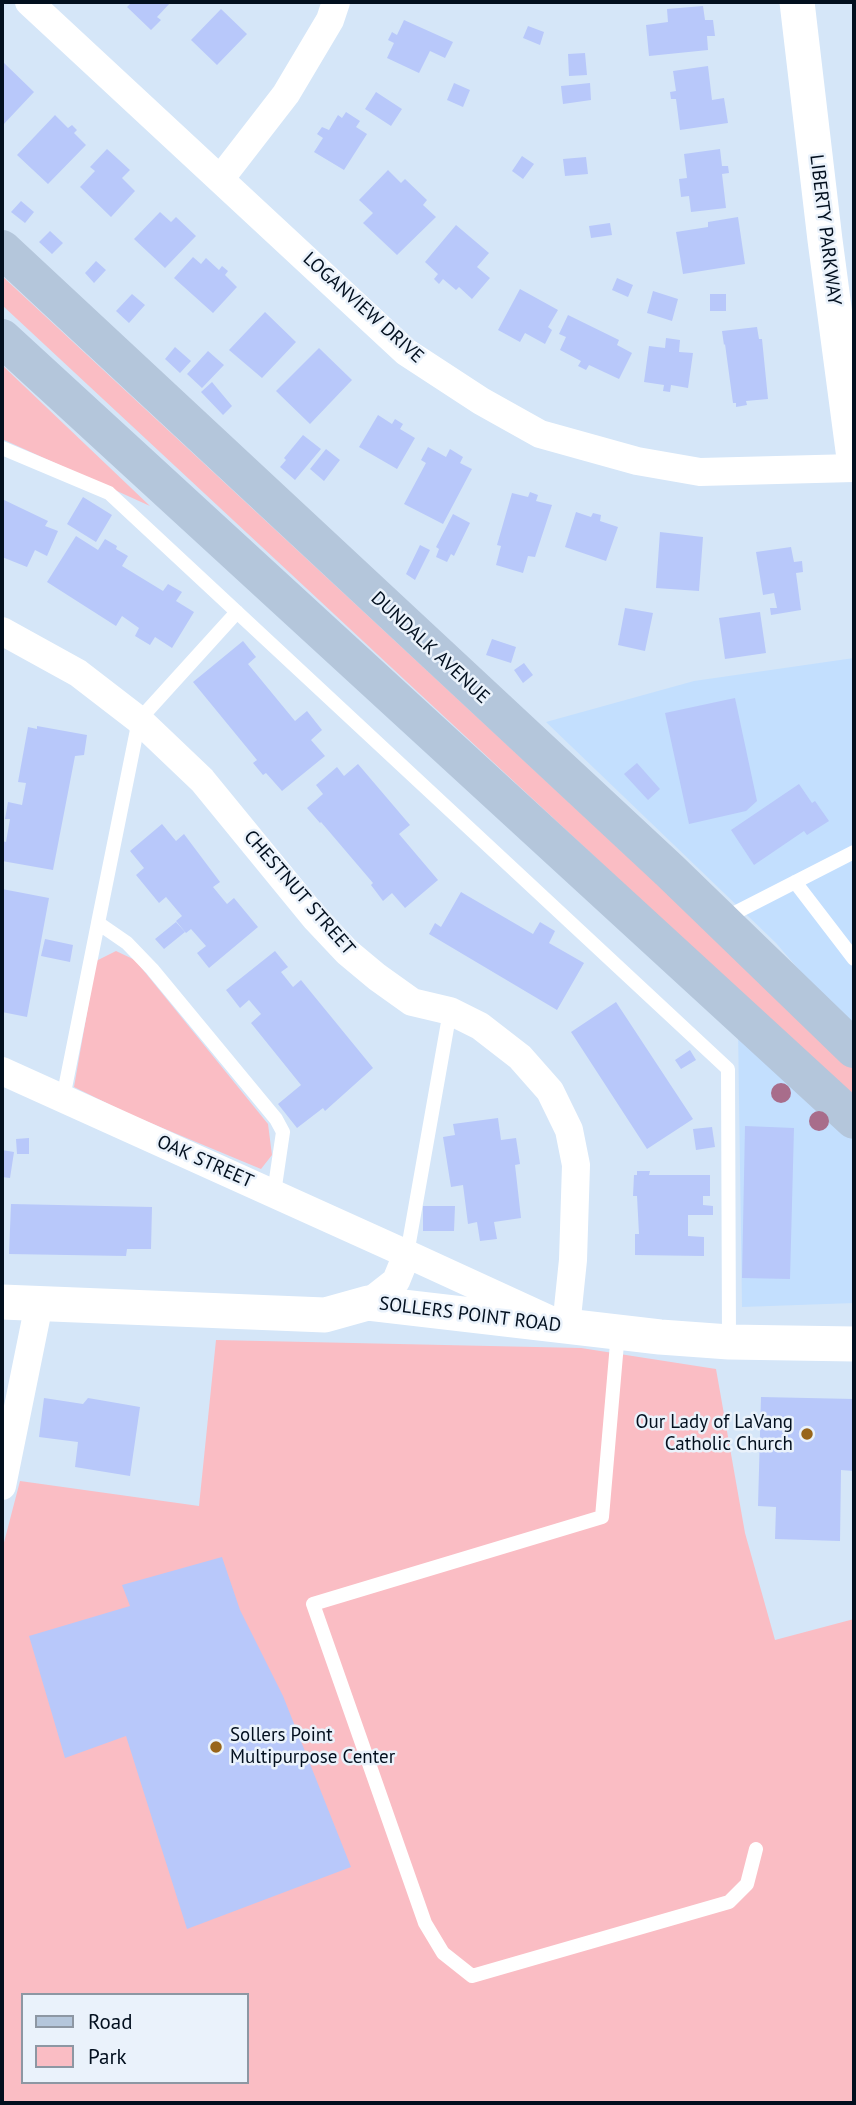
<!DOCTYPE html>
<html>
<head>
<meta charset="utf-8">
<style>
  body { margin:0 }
  #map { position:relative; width:856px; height:2105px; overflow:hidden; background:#d5e6f8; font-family:"PT Sans",sans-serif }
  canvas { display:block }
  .frame { position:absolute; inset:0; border:4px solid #020f1e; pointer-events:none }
  .legend { position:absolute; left:21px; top:1993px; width:228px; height:91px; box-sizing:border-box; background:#eaf2fb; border:2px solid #8d97a3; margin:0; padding:9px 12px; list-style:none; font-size:21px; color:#020f1e }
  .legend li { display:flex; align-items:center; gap:14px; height:35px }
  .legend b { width:35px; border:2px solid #8d97a3 }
</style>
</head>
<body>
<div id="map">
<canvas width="856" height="2105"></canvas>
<div class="frame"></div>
<ul class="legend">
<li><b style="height:9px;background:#b4c6db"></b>Road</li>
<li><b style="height:19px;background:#fabdc4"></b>Park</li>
</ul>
</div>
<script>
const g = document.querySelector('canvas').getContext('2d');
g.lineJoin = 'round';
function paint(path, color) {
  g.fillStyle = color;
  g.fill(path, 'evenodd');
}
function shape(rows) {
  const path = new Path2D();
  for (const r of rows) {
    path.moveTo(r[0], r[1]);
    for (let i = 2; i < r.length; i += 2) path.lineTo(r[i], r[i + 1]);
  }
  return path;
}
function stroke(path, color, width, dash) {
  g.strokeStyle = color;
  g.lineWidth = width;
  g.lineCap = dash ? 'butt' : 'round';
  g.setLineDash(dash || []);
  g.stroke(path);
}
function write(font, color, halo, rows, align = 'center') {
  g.font = font + ' "PT Sans",sans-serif';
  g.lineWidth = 5;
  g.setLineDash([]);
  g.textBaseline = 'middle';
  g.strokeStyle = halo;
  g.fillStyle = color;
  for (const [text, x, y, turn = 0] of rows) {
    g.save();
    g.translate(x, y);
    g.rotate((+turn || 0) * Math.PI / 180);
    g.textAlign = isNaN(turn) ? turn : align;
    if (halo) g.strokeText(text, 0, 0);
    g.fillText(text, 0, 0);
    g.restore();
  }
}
const built = shape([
  [854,658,854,1034,776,943,546,722,694,681],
  [738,1027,854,1132,854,1303,742,1307]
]);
const green = shape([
  [2,276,854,1067,854,1098,2,305],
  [2,365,150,506,2,439],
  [116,951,135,960,268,1124,272,1155,261,1169,129,1114,74,1087,96,961],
  [216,1340,581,1348,716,1369,745,1533,775,1640,854,1619,854,2103,2,2103,2,1550,20,1481,199,1506],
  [23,1995,247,1995,247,2082,23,2082]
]);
const building = shape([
  [132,2,171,2,157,17,161,20,151,30,127,7],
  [703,6,705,20,713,20,715,36,707,36,708,50,649,56,646,25,668,22,667,9],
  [221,9,247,34,217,65,191,40],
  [404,20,453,42,445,58,430,51,419,73,387,58,394,43,388,40,392,32,397,35],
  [528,26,544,32,540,45,523,38],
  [585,53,587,75,569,76,568,54],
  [2,61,34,92,2,126],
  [708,66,712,100,724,98,728,123,680,130,676,99,671,99,670,92,676,91,673,71],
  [454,83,470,90,463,107,447,100],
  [590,83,591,100,563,104,561,86],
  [376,92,402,109,391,126,365,109],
  [346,112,360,121,356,127,367,134,344,170,314,152,323,138,317,134,322,127,329,130,338,115,342,118],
  [55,115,68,128,72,125,77,130,74,133,86,145,48,184,17,155],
  [107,149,130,170,122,178,135,191,111,217,80,187,95,171,90,167],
  [720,149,722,166,728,166,729,173,722,174,726,208,691,212,689,196,681,197,679,179,687,178,684,154],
  [522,156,534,164,523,179,512,171],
  [586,157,588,174,565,176,563,159],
  [388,170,401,183,405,179,427,200,423,205,436,217,397,255,363,223,373,213,359,200],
  [21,201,34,212,25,223,11,212],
  [160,212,171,222,176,217,196,236,165,268,134,239],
  [738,217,745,264,683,274,676,232,708,227,708,222],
  [610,223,612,235,591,238,589,226],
  [456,225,489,253,477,267,490,278,472,299,459,287,456,290,443,279,439,284,434,279,438,274,425,262],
  [50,231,63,243,52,254,39,242],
  [193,257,201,264,206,258,219,270,222,266,228,271,225,275,237,287,213,313,174,278],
  [96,261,106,270,94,283,85,273],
  [617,278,633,285,628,297,612,290],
  [520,289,558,310,548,327,552,330,545,344,525,333,520,342,498,330],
  [653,291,678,299,672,321,647,313],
  [132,294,145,305,129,323,116,311],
  [710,294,726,294,726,311,710,311],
  [265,312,296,342,262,378,229,350],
  [568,315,619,340,617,345,632,353,619,379,589,365,586,370,578,366,581,361,560,350,566,337,559,334],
  [757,327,759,339,762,339,768,399,746,401,747,405,736,407,736,403,733,403,725,344,724,345,722,331],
  [666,338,680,340,679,352,693,353,688,388,671,385,670,392,663,391,664,385,644,382,649,346,665,348],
  [175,347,191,361,180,373,165,359],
  [319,348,352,380,310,424,276,391],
  [208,351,224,365,202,388,187,374],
  [212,382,232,406,223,415,201,392],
  [378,415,392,424,395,419,403,424,400,429,415,438,397,469,359,447],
  [303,435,321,449,295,480,280,467,286,460,284,458],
  [428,447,446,457,450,449,463,457,460,463,472,469,443,524,404,504,426,463,421,460],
  [326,449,340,460,324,481,310,469],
  [530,492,538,495,536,501,552,505,535,557,528,556,523,573,496,565,501,546,497,545,512,493,528,497],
  [83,497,112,515,96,542,67,524],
  [2,499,48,521,45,526,58,531,47,556,35,550,27,567,2,557],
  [576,512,591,517,593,513,601,515,600,521,618,527,606,561,565,547],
  [453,514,470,523,454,556,451,554,447,562,436,557,439,549,436,547],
  [660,532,703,537,699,591,656,588],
  [76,536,98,550,105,539,117,546,116,549,128,556,122,566,163,591,168,584,182,592,176,601,194,612,172,648,155,637,150,645,135,636,139,628,122,616,116,626,47,582],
  [420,545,430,550,415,580,406,574],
  [791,547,794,562,802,561,803,572,796,573,801,610,771,615,770,608,777,608,774,593,763,595,756,552],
  [625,608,653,613,645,651,618,645],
  [760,612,766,653,725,659,719,618],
  [492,639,516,647,511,663,486,655],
  [243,641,256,657,248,664,295,721,307,711,322,730,311,740,325,756,282,791,266,773,263,775,253,763,257,760,193,682],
  [524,663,533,675,523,683,514,670],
  [735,698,757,801,746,811,689,824,665,713],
  [37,726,87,735,84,755,75,756,53,870,2,861,2,841,6,842,10,819,5,819,8,802,22,805,26,783,18,782,28,727,37,729],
  [637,763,660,789,648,800,624,774],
  [358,764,410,825,399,834,438,880,405,908,392,893,383,901,371,885,373,883,321,822,320,823,307,808,323,794,316,785,337,767,344,776],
  [799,784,812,803,815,801,829,821,807,835,804,831,754,865,731,830],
  [162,824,176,841,184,834,220,882,213,887,227,904,234,898,258,927,209,968,197,953,206,946,191,929,186,933,176,921,182,916,166,897,159,903,136,875,144,868,130,851],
  [2,889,49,898,27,1017,2,1012],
  [461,892,533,934,540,922,555,931,549,943,584,963,557,1010,429,934,435,923,441,927],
  [176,922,185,932,164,949,155,939],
  [45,939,73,945,70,962,41,956],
  [275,951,288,967,281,972,293,987,301,980,373,1068,325,1111,323,1108,297,1128,278,1104,301,1085,251,1023,261,1014,249,1000,240,1008,226,990],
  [616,1002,693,1119,647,1149,571,1032],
  [690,1050,696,1060,681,1069,675,1060],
  [498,1118,501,1140,516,1138,520,1164,515,1165,521,1218,494,1222,497,1239,480,1241,477,1222,468,1224,463,1185,451,1187,443,1137,455,1135,453,1124],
  [745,1126,794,1128,790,1279,742,1278],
  [712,1127,715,1147,696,1150,693,1129],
  [29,1138,29,1154,17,1154,16,1139],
  [2,1150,14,1152,10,1178,2,1177],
  [637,1171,650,1171,649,1175,710,1175,710,1196,703,1196,703,1205,713,1206,713,1215,688,1215,688,1236,704,1237,704,1256,635,1255,635,1234,639,1234,637,1196,633,1196,634,1175,637,1175],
  [11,1204,152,1207,151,1249,127,1249,126,1256,9,1254],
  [423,1206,455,1206,454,1231,423,1231],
  [761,1397,854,1399,854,1471,841,1470,840,1541,775,1539,776,1507,758,1506],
  [44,1398,83,1404,88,1398,140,1407,130,1476,75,1467,78,1442,39,1437],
  [222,1557,240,1610,283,1696,351,1867,187,1929,126,1736,65,1758,29,1636,130,1606,122,1585]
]);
const service = shape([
  [2,448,109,493,728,1069,729,1341],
  [237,612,139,720,98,923,127,943,152,969,276,1119,283,1132,274,1193],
  [795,882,854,959],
  [721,920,854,852],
  [63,1098,98,923],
  [407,1254,450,1011],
  [618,1332,602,1517,313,1604,425,1923,443,1953,472,1976,729,1902,747,1884,756,1849]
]);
const minor = shape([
  [29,2,406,352,481,401,540,434,637,461,700,472,854,468],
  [221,178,286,94,330,20,336,2],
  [2,631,78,673,139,720,202,780,315,918,347,952,377,977,412,1002,450,1011,480,1026,520,1057,550,1091,569,1130,576,1165,573,1260,566,1327,407,1254],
  [2,1071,407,1254,396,1281,368,1303],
  [2,1486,39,1304]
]);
const tertiary = shape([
  [797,2,825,240,854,458],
  [2,1302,325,1315,368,1303,660,1337,729,1342,854,1344]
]);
const secondary = shape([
  [2,249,670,871,854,1049],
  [2,338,854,1120]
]);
const trees = [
  [781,1093],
  [819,1121]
];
const markers = [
  [807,1434,7,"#98651a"],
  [216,1747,7,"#98651a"]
];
const streetNames = [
  ["LIBERTY PARKWAY",825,230,83],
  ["LOGANVIEW DRIVE",363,308,42],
  ["DUNDALK AVENUE",430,648,43],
  ["CHESTNUT STREET",299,893,49],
  ["OAK STREET",205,1162,24],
  ["SOLLERS POINT ROAD",470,1315,7]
];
const poiNames = [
  ["Our Lady of LaVang",793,1423],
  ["Catholic Church",793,1445],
  ["Sollers Point",230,1736,"left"],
  ["Multipurpose Center",230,1758,"left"]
];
paint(built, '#c3dffe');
paint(green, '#fabdc4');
paint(building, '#b8c8fa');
stroke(service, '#fff', 14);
stroke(minor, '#fff', 28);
stroke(tertiary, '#fff', 35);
stroke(secondary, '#b4c6db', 38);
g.fillStyle = '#a86d8b';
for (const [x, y] of trees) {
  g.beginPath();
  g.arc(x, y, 10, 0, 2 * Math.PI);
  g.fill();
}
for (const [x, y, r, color] of markers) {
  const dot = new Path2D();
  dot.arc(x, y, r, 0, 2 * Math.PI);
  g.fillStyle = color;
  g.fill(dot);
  stroke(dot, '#eaf2fb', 2.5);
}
write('19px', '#020f1e', '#eaf2fb', streetNames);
write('19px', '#020f1e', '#eaf2fb', poiNames, 'right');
</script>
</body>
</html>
